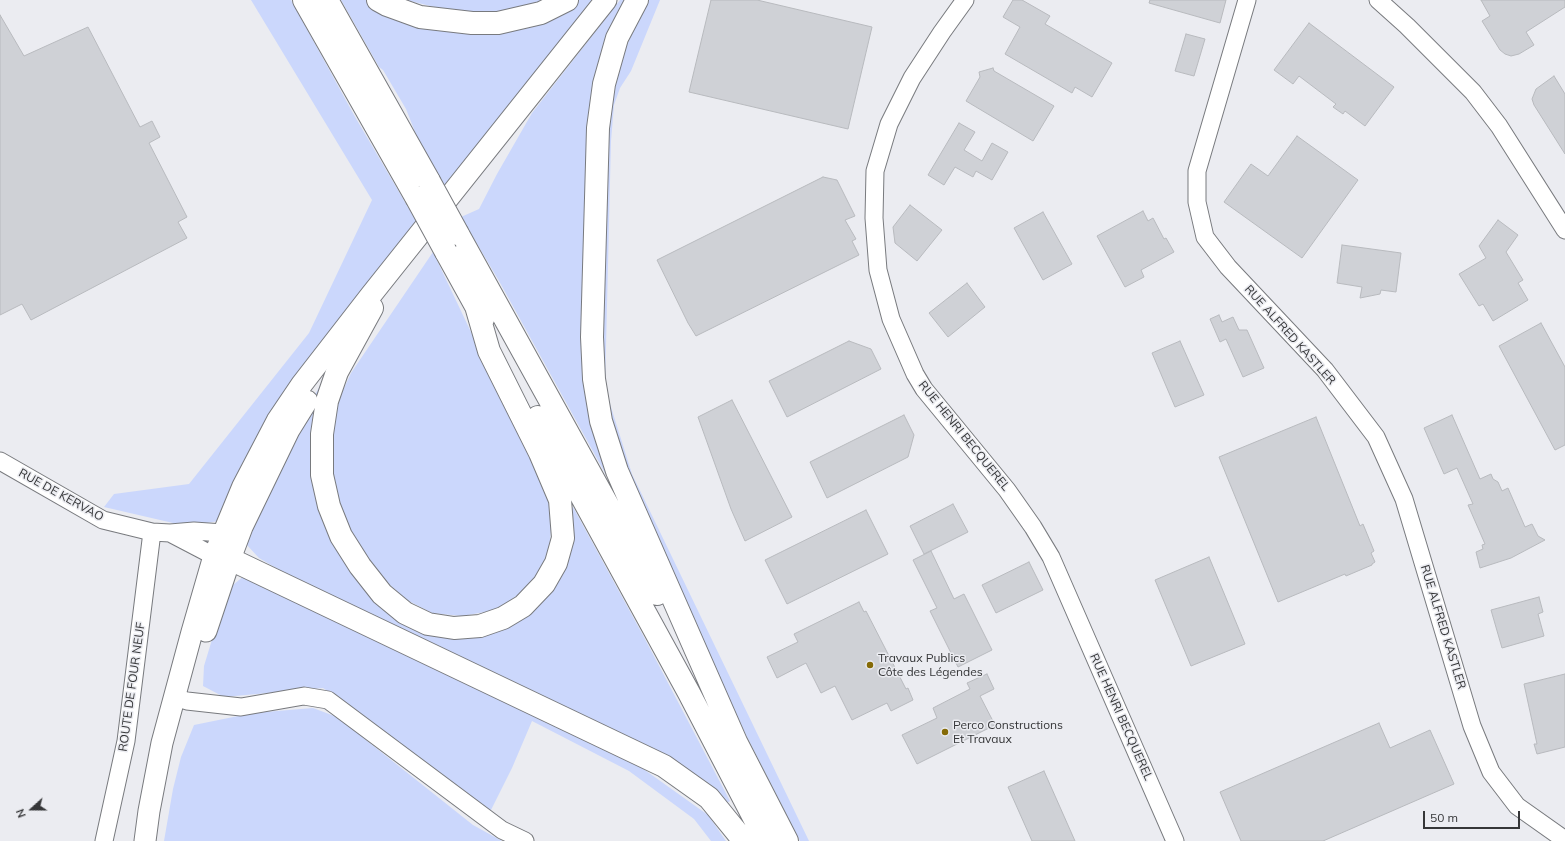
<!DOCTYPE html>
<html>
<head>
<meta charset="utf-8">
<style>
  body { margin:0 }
  #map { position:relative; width:1565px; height:841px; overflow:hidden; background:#ebecf1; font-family:Mulish,sans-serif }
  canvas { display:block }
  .north { position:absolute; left:12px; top:789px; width:40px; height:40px; -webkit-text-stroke:3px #ebecf1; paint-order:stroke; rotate:249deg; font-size:11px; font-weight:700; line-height:16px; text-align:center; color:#353638 }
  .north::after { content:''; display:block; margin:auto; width:14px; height:18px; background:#353638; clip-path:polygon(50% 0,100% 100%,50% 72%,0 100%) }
  .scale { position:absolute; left:1423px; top:811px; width:97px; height:18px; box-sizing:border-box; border:2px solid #353638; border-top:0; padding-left:5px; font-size:12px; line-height:14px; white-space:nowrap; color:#353638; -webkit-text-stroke:3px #ebecf1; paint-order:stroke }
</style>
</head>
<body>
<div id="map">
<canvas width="1565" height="841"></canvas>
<div class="north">N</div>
<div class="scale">50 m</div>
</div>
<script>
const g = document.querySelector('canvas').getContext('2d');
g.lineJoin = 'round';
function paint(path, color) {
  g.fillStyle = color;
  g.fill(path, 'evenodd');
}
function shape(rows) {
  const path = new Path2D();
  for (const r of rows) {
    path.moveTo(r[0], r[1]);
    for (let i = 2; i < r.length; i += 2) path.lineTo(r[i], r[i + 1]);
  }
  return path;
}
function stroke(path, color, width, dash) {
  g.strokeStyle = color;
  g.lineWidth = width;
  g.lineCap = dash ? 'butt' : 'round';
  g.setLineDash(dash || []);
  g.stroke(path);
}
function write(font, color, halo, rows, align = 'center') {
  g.font = font + ' Mulish,sans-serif';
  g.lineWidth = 3;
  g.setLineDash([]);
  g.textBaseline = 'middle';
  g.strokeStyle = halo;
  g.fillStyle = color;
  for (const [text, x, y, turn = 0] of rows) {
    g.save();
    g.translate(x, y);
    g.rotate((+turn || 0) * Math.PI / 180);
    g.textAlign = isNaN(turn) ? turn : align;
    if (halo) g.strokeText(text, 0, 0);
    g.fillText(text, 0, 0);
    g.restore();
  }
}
const green = shape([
  [251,0,291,0,354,115,416,221,339,319,282,399,243,462,219,521,186,526,104,507,114,494,189,484,309,333,372,200],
  [341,0,367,0,403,17,430,24,572,0,597,0,444,189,419,142,406,109,383,70,379,67],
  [406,0,542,0,518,11,459,13],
  [620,0,631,0,590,173,611,484,499,281,461,217,479,209,497,174,532,113],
  [647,0,660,0,631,71,620,88,614,105,611,141,605,388,632,474,809,841,800,841,745,733,677,586,623,463,599,379,607,90],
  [433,252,546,490,552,518,549,551,540,571,521,593,496,610,462,616,432,613,407,600,381,577,359,546,342,513,329,468,332,414,351,373],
  [323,381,315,428,362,582,469,635,567,561,573,525,570,508,573,507,645,639,730,801,725,804,677,762,588,717,487,673,295,579,259,558,245,543,305,411],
  [245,575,642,768,708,815,726,841,711,841,694,819,629,771,532,721,512,768,489,814,352,708,323,688,224,697,203,686,204,666,227,590],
  [313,708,337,717,473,825,502,841,164,841,173,789,181,757,194,725,253,713]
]);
const building = shape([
  [711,0,757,0,872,27,848,129,689,92,711,0],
  [1013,0,1022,0,1050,16,1045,24,1112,63,1092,97,1075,87,1072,93,1005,54,1020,27,1003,17,1013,0],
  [1150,0,1226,0,1220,23,1149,3,1150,0],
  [1481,0,1565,0,1565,7,1526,32,1534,45,1519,54,1511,56,1505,54,1500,50,1482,21,1490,16,1481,0],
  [0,15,24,56,88,27,140,127,152,121,160,137,149,143,187,217,178,222,187,238,31,320,22,304,0,315,0,15],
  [1309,23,1394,87,1365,126,1345,111,1343,114,1333,107,1336,104,1299,76,1293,84,1274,70,1309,23],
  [1186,34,1205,39,1194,76,1175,71,1186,34],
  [993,68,994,71,1054,106,1033,141,966,101,980,77,979,72,993,68],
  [1554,76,1565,94,1565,154,1534,105,1532,99,1536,89,1554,76],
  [959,123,975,132,964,150,982,161,992,143,1008,152,992,180,976,171,973,177,955,167,944,185,928,175,959,123],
  [1297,136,1358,180,1302,258,1224,202,1251,164,1268,176,1297,136],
  [823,177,837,180,855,216,845,220,856,239,852,241,859,255,696,336,688,323,657,260,823,177],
  [910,205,942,230,917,261,895,243,893,227,910,205],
  [1143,211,1148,221,1153,218,1164,239,1166,238,1174,252,1141,270,1144,277,1125,287,1097,236,1143,211],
  [1043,212,1072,264,1043,280,1014,228,1043,212],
  [1498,220,1518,235,1506,252,1523,280,1518,283,1528,300,1493,321,1483,304,1479,306,1459,274,1486,258,1479,246,1498,220],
  [1342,245,1401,253,1396,292,1381,290,1380,294,1360,298,1362,287,1337,283,1342,245],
  [967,283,985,307,948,337,929,313,967,283],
  [1219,315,1222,322,1233,317,1239,330,1247,330,1264,368,1243,377,1226,339,1220,342,1210,319,1219,315],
  [1541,323,1565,367,1565,445,1555,450,1499,346,1541,323],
  [849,341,871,349,881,369,787,417,769,381,849,341],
  [1180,341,1204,395,1175,407,1152,353,1180,341],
  [732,400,792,517,745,541,731,509,698,417,732,400],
  [904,415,914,435,908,457,827,498,810,462,904,415],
  [1452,415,1480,479,1491,474,1493,479,1498,482,1502,491,1508,488,1525,527,1532,524,1538,536,1545,540,1511,558,1480,568,1476,552,1483,549,1482,545,1485,544,1468,505,1473,504,1457,468,1444,474,1424,428,1452,415],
  [1316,417,1360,526,1363,524,1374,551,1371,553,1375,562,1372,564,1372,565,1346,576,1345,574,1278,602,1219,457,1316,417],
  [953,504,968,532,924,554,910,526,953,504],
  [866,510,888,554,787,604,765,560,866,510],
  [931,551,954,599,964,594,992,650,958,667,930,611,937,608,913,560,931,551],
  [1209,557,1245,644,1191,666,1155,580,1209,557],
  [1029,562,1043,590,996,613,982,585,1029,562],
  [1539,597,1543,612,1538,614,1544,636,1502,648,1491,610,1539,597],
  [859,602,864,612,866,611,906,689,908,688,913,700,891,711,887,703,852,720,835,686,821,693,806,663,777,678,767,657,798,642,794,634,859,602],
  [987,674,994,689,980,696,995,725,917,764,902,735,937,718,933,708,970,689,967,683,987,674],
  [1565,674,1565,747,1537,754,1534,744,1537,744,1524,684,1565,674],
  [1379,723,1390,748,1430,730,1454,784,1323,841,1241,841,1220,792,1379,723],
  [1044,771,1075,841,1032,841,1008,787,1044,771]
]);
const minor = shape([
  [965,0,942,32,912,78,889,124,875,171,874,218,878,270,891,319,915,374,924,389,1007,490,1033,527,1051,557,1175,841],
  [1247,0,1197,171,1197,202,1205,237,1228,267,1325,370,1376,437,1404,499,1472,726,1491,772,1517,806,1565,840],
  [1378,0,1407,26,1473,92,1499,126,1565,230],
  [0,461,103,520,152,532,170,533,194,531,223,533,230,559,214,556,170,533],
  [174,697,187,701,241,707,304,696,328,700,502,830,525,841],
  [104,841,126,741,152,532]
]);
const major = shape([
  [206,631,230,559,242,527,289,430,307,401],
  [145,841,149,811,162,743,192,632,214,556,243,486,277,421,302,384,371,295,606,0]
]);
const highway = shape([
  [304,0,416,197],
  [327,0,429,181],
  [378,0,387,5,420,17,472,23,498,23,541,13,567,0],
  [637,0,617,38,604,84,598,128,592,337,594,379,601,421,617,471,737,744],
  [458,234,657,594],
  [446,252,483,319],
  [372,308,337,372,327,401,322,434,322,475,329,506,341,536,360,566,382,594,405,613,428,624,454,628,480,626,503,618,523,606,544,584,556,563,563,538,560,500,540,453,489,351,476,306],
  [538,417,689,693,766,841],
  [230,559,664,766,709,798,744,841],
  [731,732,787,841]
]);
const highwayBridge = shape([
  [429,181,458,234],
  [416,197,446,252]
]);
const markers = [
  [870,665,4,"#856a06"],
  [945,732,4,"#856a06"]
];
const streetNames = [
  ["RUE ALFRED KASTLER",1290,335,48],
  ["RUE HENRI BECQUEREL",964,436,51],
  ["RUE DE KERVAO",61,495,29],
  ["RUE ALFRED KASTLER",1443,627,73],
  ["ROUTE DE FOUR NEUF",132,687,-82],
  ["RUE HENRI BECQUEREL",1121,717,66]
];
const poiNames = [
  ["Travaux Publics",878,658],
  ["Côte des Légendes",878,672],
  ["Perco Constructions",953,725],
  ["Et Travaux",953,739]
];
paint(green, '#cbd7fc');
paint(building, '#cfd1d6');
stroke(building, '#b8babe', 1);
stroke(minor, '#787a7e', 19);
stroke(major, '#787a7e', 23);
stroke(highway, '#787a7e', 24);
stroke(minor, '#fff', 17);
stroke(major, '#fff', 21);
stroke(highway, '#fff', 22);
stroke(highwayBridge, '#787a7e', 24, []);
stroke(highwayBridge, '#fff', 22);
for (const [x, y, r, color] of markers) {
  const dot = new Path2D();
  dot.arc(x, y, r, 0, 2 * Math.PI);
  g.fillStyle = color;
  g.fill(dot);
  stroke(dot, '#ebecf1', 1.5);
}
write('12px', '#353638', '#ebecf1', streetNames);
write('12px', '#353638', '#ebecf1', poiNames, 'left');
</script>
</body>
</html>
